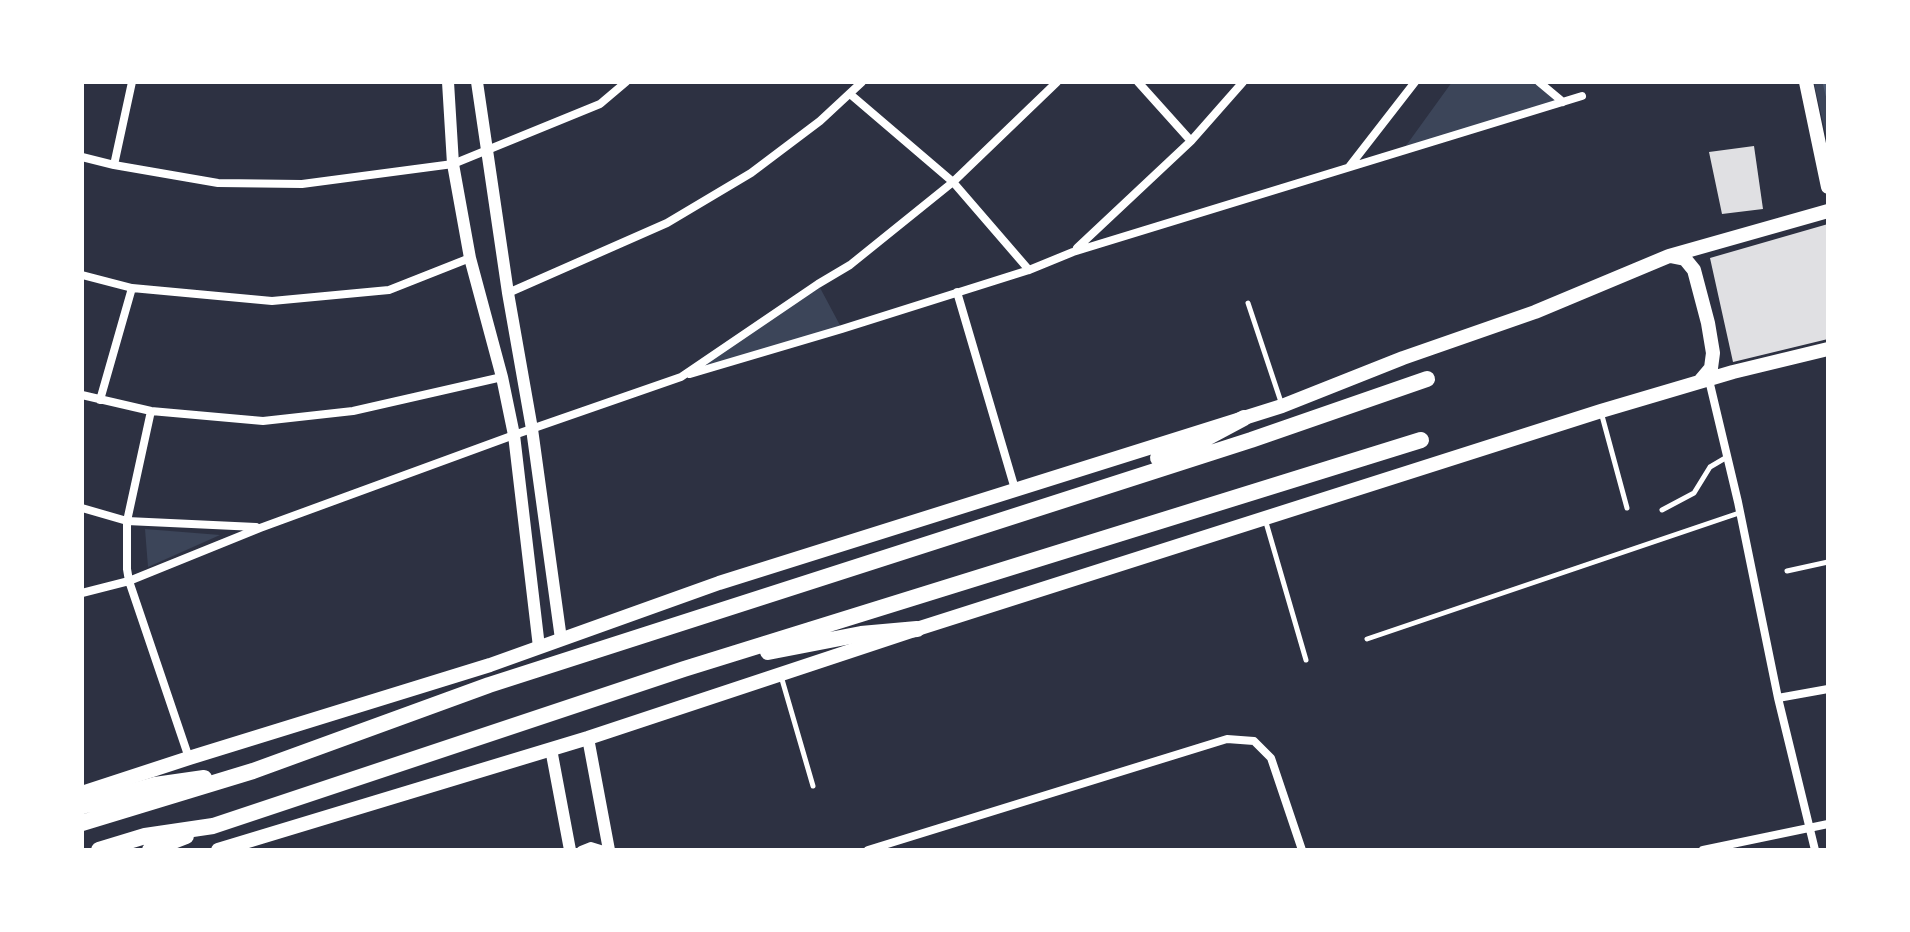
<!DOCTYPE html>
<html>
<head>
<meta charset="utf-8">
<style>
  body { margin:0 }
  #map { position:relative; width:1910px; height:932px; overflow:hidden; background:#2d3142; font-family:"Source Serif 4",serif }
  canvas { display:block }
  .frame { position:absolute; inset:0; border:84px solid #fff; pointer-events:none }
</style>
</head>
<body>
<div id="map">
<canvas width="1910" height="932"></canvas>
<div class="frame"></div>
</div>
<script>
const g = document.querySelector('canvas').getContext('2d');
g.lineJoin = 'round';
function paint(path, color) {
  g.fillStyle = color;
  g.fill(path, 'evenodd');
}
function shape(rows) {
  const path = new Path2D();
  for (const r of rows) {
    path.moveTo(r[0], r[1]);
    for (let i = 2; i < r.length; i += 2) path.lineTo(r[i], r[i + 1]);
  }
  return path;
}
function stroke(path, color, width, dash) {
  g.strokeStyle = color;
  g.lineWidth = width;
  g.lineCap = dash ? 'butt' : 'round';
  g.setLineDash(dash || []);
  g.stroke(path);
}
const green = shape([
  [1452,82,1541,82,1563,102,1400,154],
  [1814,82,1828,82,1828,144,1816,92],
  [818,284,842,329,681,377],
  [145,529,220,535,148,567]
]);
const stream = shape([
  [1825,82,1828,95]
]);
const building = shape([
  [1754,146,1763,209,1722,214,1709,152],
  [1828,224,1828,339,1733,362,1710,258]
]);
const service = shape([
  [1248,303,1282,405],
  [1601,412,1627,508],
  [1662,510,1694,493,1710,467,1727,457],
  [1265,519,1306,660],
  [1787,571,1828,562],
  [1367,639,1739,513],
  [781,676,813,786]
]);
const minor = shape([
  [1138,82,1191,141],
  [1539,82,1563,102],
  [850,94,953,182,1029,270],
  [82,157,114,165,218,183,302,184,453,164,600,104,626,82],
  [114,165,132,82],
  [1349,167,1415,82],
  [1077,248,1191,141,1243,82],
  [82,275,132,288,272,301,389,290,470,258],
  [957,292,1015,489],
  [508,293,667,223,751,173,820,121,862,82],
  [690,374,842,329,1029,270,1073,252,1582,96],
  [1709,380,1738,502,1778,698,1815,850],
  [82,395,151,411,263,421,353,411,502,377],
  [100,400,132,288],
  [151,411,127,521,127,569,129,581,189,758],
  [82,508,127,521,256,527],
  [82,593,129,581,260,528,514,435,681,377,818,284,850,265,953,182,1057,82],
  [1778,698,1828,689],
  [581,850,591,846,604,850],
  [868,850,1227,739,1254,741,1271,758,1302,850],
  [1703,850,1828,824]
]);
const tertiary = shape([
  [448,82,453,164,470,258,502,377,514,435,539,647],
  [477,82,508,293,532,429,561,639],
  [588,738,609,850],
  [551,749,570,850]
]);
const secondary = shape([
  [1806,82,1828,187],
  [1670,256,1685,259,1694,270,1708,323,1713,353,1711,368,1700,381],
  [82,793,189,758,490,665,719,583,1282,406,1403,358,1535,312,1669,256,1828,211],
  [218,850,588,738,917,629,1601,411,1733,372,1828,349]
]);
const trunk = shape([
  [1158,458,1186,449,1244,418],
  [768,652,861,634,917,629],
  [82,806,155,785,204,778],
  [82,823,253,771,489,685,1251,440,1427,379],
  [99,850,145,836,213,826,684,669,1421,440],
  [150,850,186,836]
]);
paint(green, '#3c4559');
stroke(stream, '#4f5d75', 5);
paint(building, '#e0e0e3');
stroke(service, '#fff', 5);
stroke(minor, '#fff', 8);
stroke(tertiary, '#fff', 12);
stroke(secondary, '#fff', 14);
stroke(trunk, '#fff', 16);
</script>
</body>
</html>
